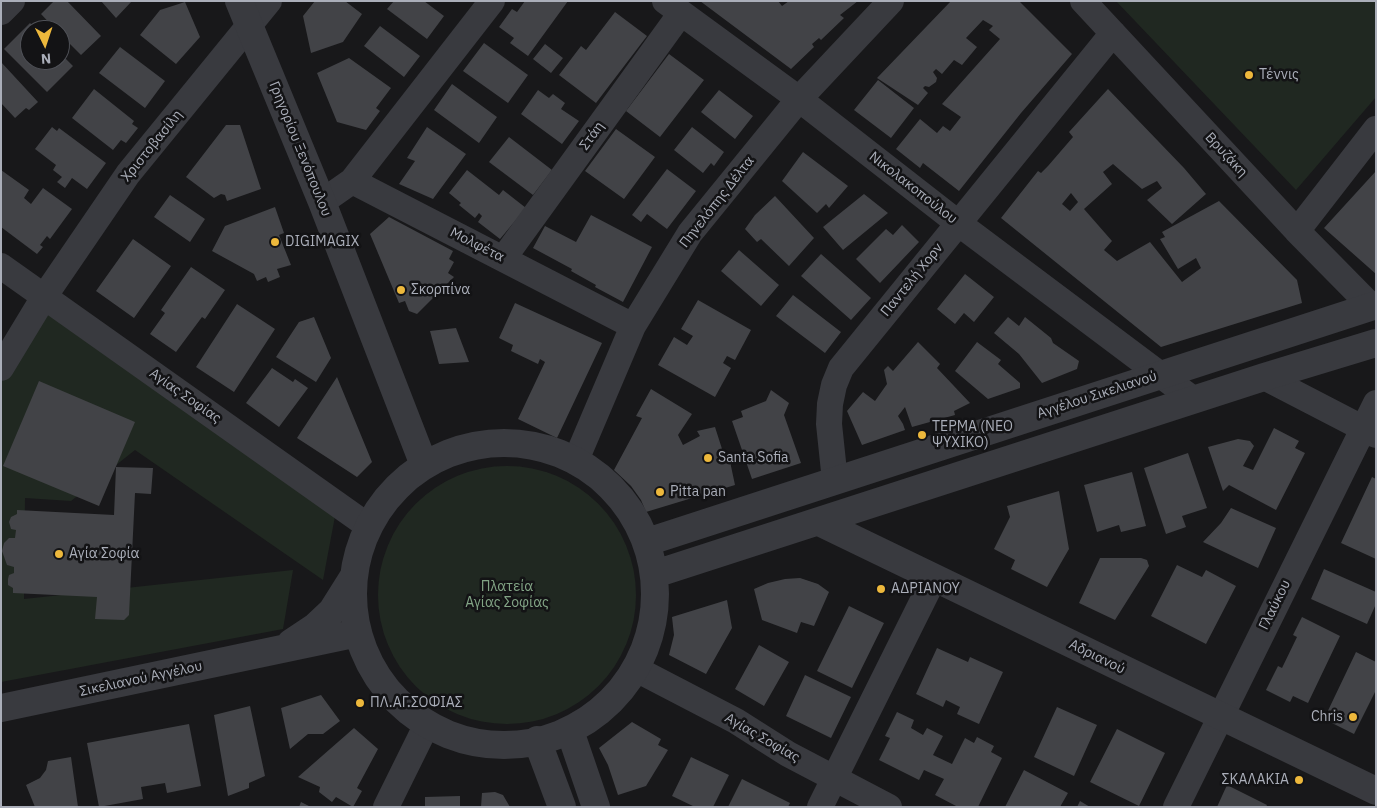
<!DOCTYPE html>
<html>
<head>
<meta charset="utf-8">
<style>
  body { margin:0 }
  #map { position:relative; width:1377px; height:808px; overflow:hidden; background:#18181a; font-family:"IBM Plex Sans",sans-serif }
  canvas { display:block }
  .frame { position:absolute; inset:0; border:2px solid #aaaeb9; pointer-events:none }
  .north { position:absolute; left:20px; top:20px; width:50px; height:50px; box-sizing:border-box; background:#131315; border:1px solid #4f5157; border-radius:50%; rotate:176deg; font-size:14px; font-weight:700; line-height:20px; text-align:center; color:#aaaeb9 }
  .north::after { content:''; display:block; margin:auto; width:18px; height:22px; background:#edb83c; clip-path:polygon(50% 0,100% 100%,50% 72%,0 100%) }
</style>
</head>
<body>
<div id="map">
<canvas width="1377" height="808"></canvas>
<div class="frame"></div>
<div class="north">N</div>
</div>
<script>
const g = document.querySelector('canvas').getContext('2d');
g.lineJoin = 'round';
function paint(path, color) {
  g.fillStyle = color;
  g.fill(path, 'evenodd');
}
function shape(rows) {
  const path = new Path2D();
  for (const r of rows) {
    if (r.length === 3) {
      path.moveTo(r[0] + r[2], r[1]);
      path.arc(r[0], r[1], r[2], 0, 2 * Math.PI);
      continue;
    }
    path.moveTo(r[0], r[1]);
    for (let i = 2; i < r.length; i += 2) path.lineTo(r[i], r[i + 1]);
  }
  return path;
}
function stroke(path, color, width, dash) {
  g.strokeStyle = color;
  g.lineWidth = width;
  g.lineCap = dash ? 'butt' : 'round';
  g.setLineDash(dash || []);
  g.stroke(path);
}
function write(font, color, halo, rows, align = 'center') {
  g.font = font + ' "IBM Plex Sans",sans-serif';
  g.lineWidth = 5;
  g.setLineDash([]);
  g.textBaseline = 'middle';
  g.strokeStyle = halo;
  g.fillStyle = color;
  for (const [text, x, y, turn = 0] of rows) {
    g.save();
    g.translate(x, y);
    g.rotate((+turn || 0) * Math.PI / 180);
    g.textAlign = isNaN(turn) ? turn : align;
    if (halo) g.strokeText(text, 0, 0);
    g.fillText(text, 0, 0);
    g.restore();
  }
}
const green = shape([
  [1116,1,1376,1,1376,97,1296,190],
  [46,308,336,511,323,580,135,450,71,501,25,498,24,599,293,570,283,629,1,682,1,382],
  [507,595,129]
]);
const building = shape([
  [54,1,67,1,101,36,81,55,60,34,60,30,56,30,41,14],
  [101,1,132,1,116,18],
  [315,1,345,1,362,14,343,42,311,53,303,16],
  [394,1,424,1,444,16,427,39,387,9],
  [525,1,568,1,528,56,510,43,514,38,499,27,512,9,517,12],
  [700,1,778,1,782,6,789,1,858,1,840,15,844,18,821,40,819,38,812,44,814,47,791,69],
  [951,1,1019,1,1072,54,1021,113,959,191,923,163,920,168,896,149,920,119,937,133,943,126,950,131,961,117,942,104,1000,39,989,30,993,26,983,20,966,38,977,47,962,65,954,60,942,74,936,69,933,72,937,78,936,82,929,87,925,86,923,88,928,93,918,105,877,78],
  [185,2,200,37,176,64,140,35,160,10],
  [615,12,647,36,596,103,559,75,581,46,586,50],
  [30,23,37,30,30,30,30,60,60,60,60,53,73,66,47,92,4,49],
  [380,26,420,56,404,77,364,46],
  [484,43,528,75,508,103,463,71],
  [545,44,563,58,551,73,533,59],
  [120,47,165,81,145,108,99,73],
  [669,54,704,80,660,137,626,111],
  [349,58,391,88,376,108,380,111,366,130,337,122,317,73],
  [1,62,38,102,29,110,26,108,15,118,1,103],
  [878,80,914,108,891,138,854,110],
  [452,84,497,117,479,143,434,110],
  [94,89,134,121,132,124,138,128,126,143,121,140,113,150,72,118],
  [1108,89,1184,168,1206,194,1172,224,1147,200,1162,188,1157,181,1142,189,1113,164,1103,172,1112,184,1084,209,1112,241,1104,250,1117,261,1150,242,1182,282,1201,268,1196,258,1178,269,1160,239,1165,237,1162,232,1219,201,1297,280,1302,303,1161,347,1001,218,1038,171,1041,173,1048,166,1073,137,1069,132],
  [1071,193,1078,202,1070,211,1062,204],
  [538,90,549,98,553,94,565,103,561,109,579,121,562,144,521,114],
  [719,90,753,116,735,139,701,112],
  [226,125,240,125,261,189,227,201,225,195,221,194,214,198,186,177],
  [52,127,57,131,59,128,106,163,87,189,72,178,65,188,57,182,62,177,53,170,56,165,35,149],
  [427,127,466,154,433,199,399,184,415,161,407,158],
  [692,127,724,152,714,166,711,163,703,173,674,150],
  [616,129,655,157,624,199,585,171],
  [509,137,552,170,533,195,489,162],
  [803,152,848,186,829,208,826,204,817,213,782,181],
  [667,169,696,191,667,229,647,214,641,222,632,215],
  [1,170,29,190,24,198,31,204,43,188,72,209,50,239,47,236,40,245,43,247,37,254,1,227],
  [467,170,499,195,503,190,526,208,500,239,478,222,482,216,479,213,475,218,459,205,461,203,449,193],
  [1376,171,1376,274,1324,228],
  [864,194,888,213,843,250,823,227],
  [170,195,205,219,190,242,154,217],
  [775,196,814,238,789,266,761,239,757,242,745,229,755,215],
  [275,207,284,233,279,235,291,265,277,269,280,277,268,282,266,277,257,281,254,274,212,251,225,226],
  [591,215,652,247,623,302,595,287,596,285,571,271,572,269,533,248,545,226,576,242],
  [389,217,453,251,449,259,454,262,448,273,454,277,417,314,409,311,405,301,399,303,370,234],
  [902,225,919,242,880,283,856,259,886,229,893,235],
  [133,239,171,266,134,318,96,291],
  [739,250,779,285,761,306,721,271],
  [821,254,871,298,851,320,801,276],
  [191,267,225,290,205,319,202,317,176,352,150,334,165,313,161,310],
  [965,274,994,297,974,322,964,313,955,324,937,309],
  [793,295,841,332,825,353,776,316],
  [698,300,751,330,735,360,727,356,723,363,731,368,715,397,658,365,674,337,687,345,693,336,681,329],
  [515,303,602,343,557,438,518,419,545,362,540,359,538,364,511,351,513,345,499,338],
  [237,304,275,329,234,392,196,367],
  [314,317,331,358,316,382,276,357,299,322],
  [1008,317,1019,326,1025,317,1051,338,1053,343,1079,361,1077,369,1042,383,1019,354,994,333],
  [456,328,469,362,439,364,430,331],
  [918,342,940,364,937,368,970,403,954,411,955,415,912,427,905,407,898,416,903,424,905,430,862,445,847,411,863,392,875,401,887,384,884,370,888,366,893,371],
  [977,342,1001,360,998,364,1020,383,1020,388,988,399,955,371],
  [272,368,293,382,295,379,308,388,279,427,246,403],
  [337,377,372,462,357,477,297,438],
  [39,381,135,422,99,506,3,466],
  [651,389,692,414,678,435,683,445,700,436,697,431,715,427,723,452,728,452,735,485,646,512,641,500,631,486,614,470,642,418,636,416],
  [771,390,789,403,784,415,801,463,752,479,732,421,743,417,741,411,766,401],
  [1274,428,1299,441,1295,448,1305,453,1276,510,1229,485,1223,491,1208,447,1238,439,1250,441,1254,446,1243,466,1253,470],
  [1188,453,1207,508,1182,516,1186,527,1166,534,1144,468],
  [116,467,153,468,151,494,135,493,129,615,124,620,95,619,97,597,13,593,13,588,8,585,8,579,9,575,14,573,14,567,7,565,2,551,4,543,9,538,15,538,16,530,11,529,9,522,11,517,17,514,17,510,114,515],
  [1132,472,1146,526,1121,532,1119,525,1097,532,1084,485],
  [1372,477,1376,479,1376,559,1341,543],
  [1059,491,1069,549,1047,587,1011,569,1015,560,994,549,1010,517,1007,506],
  [1231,508,1276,528,1258,568,1203,542,1221,523],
  [1100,558,1141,558,1147,560,1149,566,1115,620,1079,603],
  [1177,565,1202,577,1206,570,1236,586,1206,644,1151,616],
  [1324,569,1376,592,1376,604,1367,624,1311,599],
  [800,578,818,584,829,592,814,626,801,622,797,633,762,620,754,589,768,583,785,579],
  [727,600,732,628,706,674,669,655,674,635,672,617],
  [849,606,884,623,852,688,817,671],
  [1302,617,1340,636,1308,703,1293,696,1290,702,1266,690,1278,666,1282,668,1297,637,1293,635],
  [759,645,789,662,764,706,735,689],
  [937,648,968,662,970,657,1003,672,979,724,957,714,960,707,946,700,943,707,916,694],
  [1356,652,1376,662,1376,690,1354,734,1324,719],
  [805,675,851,697,831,738,786,716],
  [321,695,340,721,323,734,308,734,290,749,281,708],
  [250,706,265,776,249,783,249,788,228,796,214,715],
  [1057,707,1097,725,1074,776,1034,757],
  [897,712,914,720,911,728,923,735,927,728,943,736,933,755,952,764,965,738,974,743,977,737,994,746,991,752,1002,758,978,807,958,807,935,795,944,779,924,770,919,780,879,760,890,738,885,736],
  [632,722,661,739,658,745,668,750,646,786,618,795,608,765,599,748],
  [189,724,201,786,167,793,165,783,141,787,143,799,99,807,87,743],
  [354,728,378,749,357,788,362,791,353,807,336,797,332,802,319,792,320,787,298,777],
  [1117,729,1165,753,1139,806,1090,782],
  [71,757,78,807,35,807,26,785,40,778,46,770,48,761],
  [691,757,729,775,713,807,695,807,672,796],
  [1024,770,1068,793,1060,807,1005,807],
  [742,779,790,803,788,807,728,807],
  [1227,785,1267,805,1266,807,1217,807],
  [495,792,503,795,510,807,481,807,482,793],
  [460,796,460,807,425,807,425,797],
  [1080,801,1090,807,1077,807],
  [301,802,311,807,299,807]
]);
const minor = shape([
  [665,1,799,99,958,223,1194,400],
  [1083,1,1297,231,1371,306],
  [1,12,12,1],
  [352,181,633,326],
  [322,202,352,181,492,1],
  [1297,231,1376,129],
  [503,259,681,13],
  [1,266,368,526],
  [1,368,44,297,128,174,269,1],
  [1264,377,1376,435],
  [576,460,633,326,690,233,799,99,891,1],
  [835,481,829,424,830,404,834,385,841,368,1113,33],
  [636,669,736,721,788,754,889,807],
  [386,807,427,724],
  [820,807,934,578],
  [1176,807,1376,403]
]);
const tertiary = shape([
  [239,1,322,202,424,465],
  [504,594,151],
  [819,522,1376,791],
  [647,542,1376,305],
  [655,574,1264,377,1376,343],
  [291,643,315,627,332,611,354,576],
  [1,708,358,633],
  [570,731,596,807],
  [537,740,562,807]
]);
const markers = [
  [1249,75,5,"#edb83c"],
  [275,242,5,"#edb83c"],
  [401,290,5,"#edb83c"],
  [922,435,5,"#edb83c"],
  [708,458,5,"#edb83c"],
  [660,492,5,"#edb83c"],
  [59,554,5,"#edb83c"],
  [881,589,5,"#edb83c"],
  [360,703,5,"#edb83c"],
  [1353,717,5,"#edb83c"],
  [1299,780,5,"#edb83c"]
];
const poiNames = [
  ["Τέννις",1259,75],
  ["DIGIMAGIX",285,242],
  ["Σκορπίνα",411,290],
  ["ΤΕΡΜΑ (ΝΕΟ",932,427],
  ["ΨΥΧΙΚΟ)",932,443],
  ["Santa Sofia",718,458],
  ["Pitta pan",670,492],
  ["Αγία Σοφία",69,554],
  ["ΑΔΡΙΑΝΟΥ",891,589],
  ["ΠΛ.ΑΓ.ΣΟΦΙΑΣ",370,703],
  ["Chris",1343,717,"right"],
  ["ΣΚΑΛΑΚΙΑ",1289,780,"right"]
];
const streetNames = [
  ["Στάη",592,136,-54],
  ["Χριστοβασίλη",152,146,-51],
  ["Γρηγορίου Ξενόπουλου",300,149,68],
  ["Βρυζάκη",1226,155,47],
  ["Νικολακοπούλου",913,188,38],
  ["Πηνελόπης Δέλτα",717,202,-52],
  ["Μολφέτα",477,245,27],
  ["Παντελή Χορν",912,280,-51],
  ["Αγγέλου Σικελιανού",1097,395,-18],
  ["Αγίας Σοφίας",185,396,35],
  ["Γλαύκου",1275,605,-64],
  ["Αδριανού",1097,657,26],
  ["Σικελιανού Αγγέλου",141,679,-12],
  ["Αγίας Σοφίας",762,738,30]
];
const parkNames = [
  ["Πλατεία",507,587],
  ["Αγίας Σοφίας",507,603]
];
paint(green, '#202821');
paint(building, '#424347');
stroke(minor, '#393a3f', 26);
stroke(tertiary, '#393a3f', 28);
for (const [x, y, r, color] of markers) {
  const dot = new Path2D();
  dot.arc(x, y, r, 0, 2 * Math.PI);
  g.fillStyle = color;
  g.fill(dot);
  stroke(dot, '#131315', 2);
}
write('14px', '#aaaeb9', '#131315', poiNames, 'left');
write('14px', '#aaaeb9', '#131315', streetNames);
write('14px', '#82a485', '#131315', parkNames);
</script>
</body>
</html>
